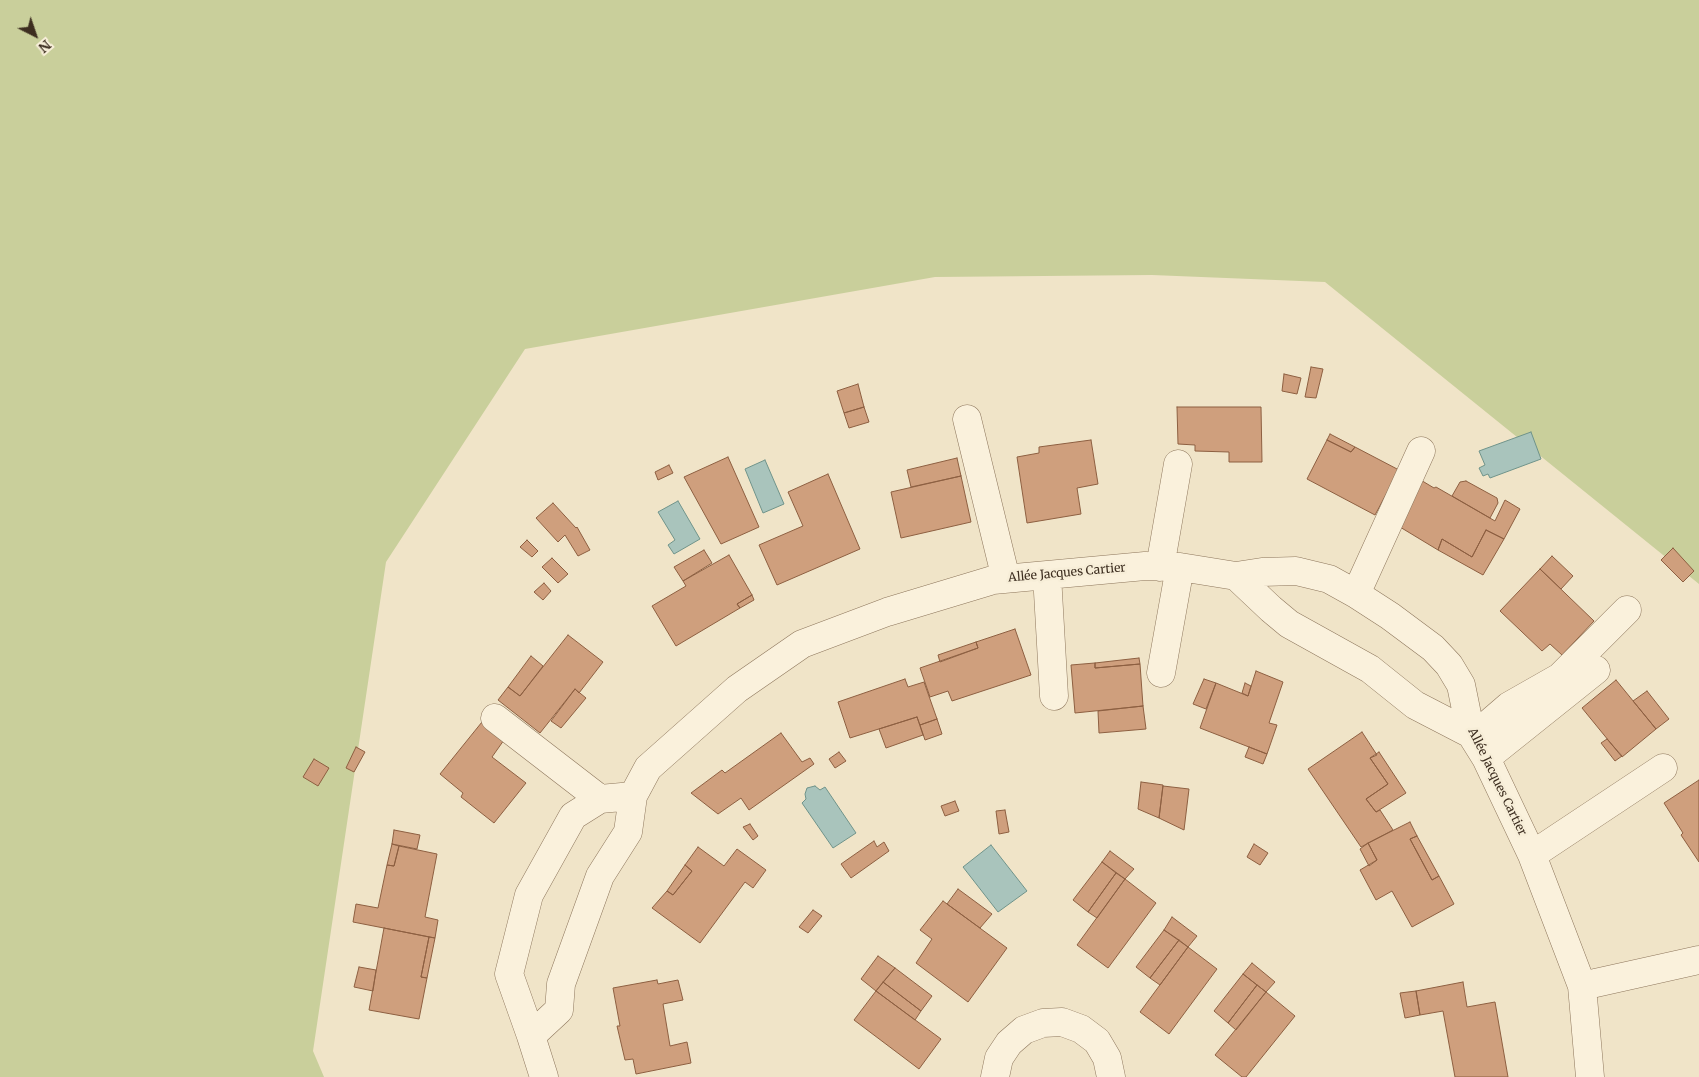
<!DOCTYPE html>
<html>
<head>
<meta charset="utf-8">
<style>
  body { margin:0 }
  #map { position:relative; width:1699px; height:1077px; overflow:hidden; background:#f0e4c8; font-family:Merriweather,serif }
  canvas { display:block }
  .north { position:absolute; left:10px; top:10px; width:50px; height:50px; -webkit-text-stroke:4px #f7eed8; paint-order:stroke; rotate:139deg; font-size:14px; font-weight:700; line-height:20px; text-align:center; color:#3d2e20 }
  .north::after { content:''; display:block; margin:auto; width:18px; height:22px; background:#3d2e20; clip-path:polygon(50% 0,100% 100%,50% 72%,0 100%) }
</style>
</head>
<body>
<div id="map">
<canvas width="1699" height="1077"></canvas>
<div class="north">N</div>
</div>
<script>
const g = document.querySelector('canvas').getContext('2d');
g.lineJoin = 'round';
function paint(path, color) {
  g.fillStyle = color;
  g.fill(path, 'evenodd');
}
function shape(rows) {
  const path = new Path2D();
  for (const r of rows) {
    path.moveTo(r[0], r[1]);
    for (let i = 2; i < r.length; i += 2) path.lineTo(r[i], r[i + 1]);
  }
  return path;
}
function stroke(path, color, width, dash) {
  g.strokeStyle = color;
  g.lineWidth = width;
  g.lineCap = dash ? 'butt' : 'round';
  g.setLineDash(dash || []);
  g.stroke(path);
}
function write(font, color, halo, rows, align = 'center') {
  g.font = font + ' Merriweather,serif';
  g.lineWidth = 5;
  g.setLineDash([]);
  g.textBaseline = 'middle';
  g.strokeStyle = halo;
  g.fillStyle = color;
  for (const [text, x, y, turn = 0] of rows) {
    g.save();
    g.translate(x, y);
    g.rotate((+turn || 0) * Math.PI / 180);
    g.textAlign = isNaN(turn) ? turn : align;
    if (halo) g.strokeText(text, 0, 0);
    g.fillText(text, 0, 0);
    g.restore();
  }
}
const green = shape([
  [0,0,1699,0,1699,584,1325,282,1152,275,935,277,525,349,386,562,313,1051,324,1077,0,1077]
]);
const water = shape([
  [1531,432,1541,459,1490,478,1488,474,1483,476,1479,468,1485,465,1479,451,1531,432],
  [765,460,784,504,763,513,745,469,765,460],
  [678,501,700,539,674,554,668,545,675,540,658,512,678,501],
  [815,786,820,790,825,787,856,833,833,848,802,803,806,799,805,794,807,788,815,786],
  [991,845,1027,891,998,912,963,867,991,845]
]);
const building = shape([
  [1311,367,1323,369,1316,398,1305,397,1311,367],
  [1284,374,1301,378,1297,394,1282,391,1284,374],
  [858,384,864,407,844,413,837,391,858,384],
  [864,407,869,422,849,428,844,413,864,407],
  [1177,407,1261,407,1262,462,1229,462,1229,452,1195,451,1195,445,1178,444,1177,407],
  [1330,434,1355,447,1351,452,1327,440,1330,434],
  [1091,440,1098,484,1077,488,1081,514,1027,523,1017,457,1039,453,1039,447,1091,440],
  [1327,440,1351,452,1355,447,1399,470,1375,515,1307,479,1327,440],
  [728,457,759,527,721,544,684,477,728,457],
  [957,458,961,476,911,487,907,470,957,458],
  [669,465,673,473,658,480,655,472,669,465],
  [828,474,860,549,777,585,759,545,803,526,788,492,828,474],
  [961,476,971,522,901,538,891,492,961,476],
  [1419,479,1434,488,1436,487,1495,521,1505,500,1520,509,1504,539,1486,530,1472,557,1442,539,1438,550,1395,524,1419,479],
  [1466,481,1497,498,1498,503,1490,518,1452,496,1460,482,1466,481],
  [553,503,576,528,577,527,590,550,578,556,565,535,558,542,536,518,553,503],
  [1486,530,1504,539,1483,575,1438,550,1442,539,1472,557,1486,530],
  [527,540,538,551,532,557,520,547,527,540],
  [1673,548,1694,571,1683,582,1661,560,1673,548],
  [704,550,712,563,683,581,674,567,704,550],
  [729,555,752,595,737,604,740,608,676,646,652,606,686,586,683,581,729,555],
  [1552,556,1573,576,1561,589,1540,569,1552,556],
  [552,558,568,574,558,583,542,567,552,558],
  [1540,569,1594,621,1562,655,1550,644,1542,651,1500,611,1540,569],
  [544,583,551,591,543,600,534,592,544,583],
  [752,595,754,600,740,608,737,604,752,595],
  [1015,629,1031,675,952,701,948,691,930,697,920,668,978,648,976,642,1015,629],
  [568,635,603,662,579,693,575,689,540,733,498,700,508,687,520,696,568,635],
  [976,642,978,648,940,662,938,655,976,642],
  [531,656,543,666,520,696,508,687,531,656],
  [1139,658,1140,664,1095,668,1095,663,1139,658],
  [1095,663,1095,668,1140,664,1143,706,1075,713,1071,665,1095,663],
  [1256,671,1283,682,1269,723,1277,725,1267,754,1200,728,1216,683,1248,696,1256,671],
  [905,679,908,687,924,682,937,719,920,725,917,717,850,738,838,702,905,679],
  [1204,679,1216,683,1206,709,1193,704,1204,679],
  [1616,680,1656,729,1622,757,1582,708,1616,680],
  [1245,683,1251,686,1248,696,1242,693,1245,683],
  [575,689,586,698,561,728,551,721,575,689],
  [1647,691,1669,719,1656,729,1633,701,1647,691],
  [1143,706,1146,729,1099,733,1098,711,1143,706],
  [917,717,923,735,886,748,879,729,917,717],
  [937,719,942,734,925,740,920,725,937,719],
  [482,722,504,740,492,757,526,783,494,823,461,797,463,793,440,774,482,722],
  [1362,732,1377,755,1370,758,1388,784,1366,799,1376,812,1380,810,1393,830,1361,847,1308,769,1362,732],
  [781,733,802,762,810,758,814,764,749,810,741,798,718,814,691,793,722,770,725,773,781,733],
  [1607,739,1622,756,1615,761,1601,743,1607,739],
  [356,747,365,752,354,772,346,768,356,747],
  [1249,747,1267,754,1263,764,1245,757,1249,747],
  [839,752,846,761,835,768,829,759,839,752],
  [1379,752,1406,793,1376,812,1366,799,1388,784,1370,758,1379,752],
  [314,759,329,768,318,786,303,777,314,759],
  [1699,780,1699,862,1681,835,1683,833,1664,803,1699,780],
  [1141,782,1163,785,1159,818,1138,809,1141,782],
  [1163,786,1189,789,1184,830,1159,818,1163,786],
  [955,801,959,811,945,816,941,806,955,801],
  [1005,810,1009,832,999,834,996,811,1005,810],
  [1410,822,1417,836,1410,839,1432,880,1439,876,1454,904,1412,927,1392,891,1376,900,1360,870,1377,860,1368,843,1410,822],
  [750,824,758,836,753,840,743,827,750,824],
  [394,830,420,835,417,849,392,844,394,830],
  [1417,836,1439,876,1432,880,1410,839,1417,836],
  [874,841,877,847,884,842,889,851,851,878,841,864,874,841],
  [1368,843,1377,860,1369,866,1360,849,1368,843],
  [392,844,399,846,394,866,387,865,392,844],
  [1254,844,1268,853,1260,865,1247,857,1254,844],
  [399,846,437,854,425,917,438,920,435,938,353,922,356,904,378,908,387,865,394,866,399,846],
  [698,847,724,866,737,849,766,870,753,888,745,882,700,943,652,908,667,891,673,895,692,871,685,865,698,847],
  [1110,851,1134,869,1125,879,1102,862,1110,851],
  [1102,862,1116,873,1088,912,1073,900,1102,862],
  [685,865,692,871,673,895,667,891,685,865],
  [1116,873,1125,879,1097,918,1088,912,1116,873],
  [1125,879,1156,903,1108,968,1077,945,1125,879],
  [958,889,992,914,980,928,947,904,958,889],
  [943,901,1007,948,968,1002,916,963,932,939,920,930,943,901],
  [813,910,822,916,808,933,799,927,813,910],
  [1172,917,1197,936,1188,947,1164,930,1172,917],
  [384,928,429,937,421,977,427,978,419,1019,369,1010,384,928],
  [1164,930,1179,940,1150,978,1136,967,1164,930],
  [429,937,435,938,427,978,421,977,429,937],
  [1179,940,1188,947,1160,985,1150,978,1179,940],
  [1188,947,1217,969,1169,1034,1140,1012,1188,947],
  [878,956,895,968,876,991,861,979,878,956],
  [1252,963,1275,982,1266,992,1243,974,1252,963],
  [359,967,376,970,373,991,354,987,359,967],
  [895,968,932,996,921,1011,883,982,895,968],
  [1243,974,1257,985,1228,1023,1214,1011,1243,974],
  [657,980,658,984,678,980,683,1000,663,1004,670,1046,687,1042,691,1063,636,1074,633,1059,625,1060,617,1026,620,1026,613,988,657,980],
  [883,982,921,1011,915,1020,876,991,883,982],
  [1463,982,1467,1007,1495,1002,1508,1077,1455,1077,1443,1011,1420,1015,1416,991,1463,982],
  [1257,985,1266,992,1236,1030,1228,1023,1257,985],
  [876,991,941,1039,919,1069,854,1020,876,991],
  [1416,991,1420,1015,1405,1018,1400,993,1416,991],
  [1266,992,1295,1016,1246,1077,1242,1077,1215,1055,1266,992]
]);
const minor = shape([
  [967,419,1006,579],
  [1160,567,1178,464],
  [1047,575,1054,696],
  [1236,576,1271,609,1289,624,1370,669,1415,705,1471,734],
  [1356,594,1421,451],
  [1161,673,1180,567],
  [495,718,600,799],
  [1473,737,1509,706,1560,677,1627,610],
  [1486,758,1596,670],
  [1532,855,1663,768],
  [1582,986,1699,960],
  [531,1036,559,1010,561,984,600,876,628,832,633,796,648,768,737,689,802,644,887,612,993,580,1145,566,1180,567,1236,576,1262,572,1296,571,1329,579,1356,594,1390,616,1433,648,1449,665,1461,685,1471,734,1486,758,1532,855,1582,986,1590,1077],
  [544,1077,531,1036,509,974,529,895,573,816,600,799,633,796],
  [995,1077,999,1058,1009,1043,1024,1030,1043,1023,1062,1022,1081,1029,1097,1041,1107,1058,1111,1077]
]);
const streetNames = [
  ["Allée Jacques Cartier",1067,573,-5],
  ["Allée Jacques Cartier",1497,782,64]
];
paint(green, '#c9cf9b');
paint(water, '#a9c4bc');
stroke(water, '#6f938a', 1);
paint(building, '#cf9f7d');
stroke(building, '#8d5f41', 1);
stroke(minor, '#8d765c', 29);
stroke(minor, '#faf1dc', 28);
write('12px', '#3d2e20', '#f7eed8', streetNames);
</script>
</body>
</html>
